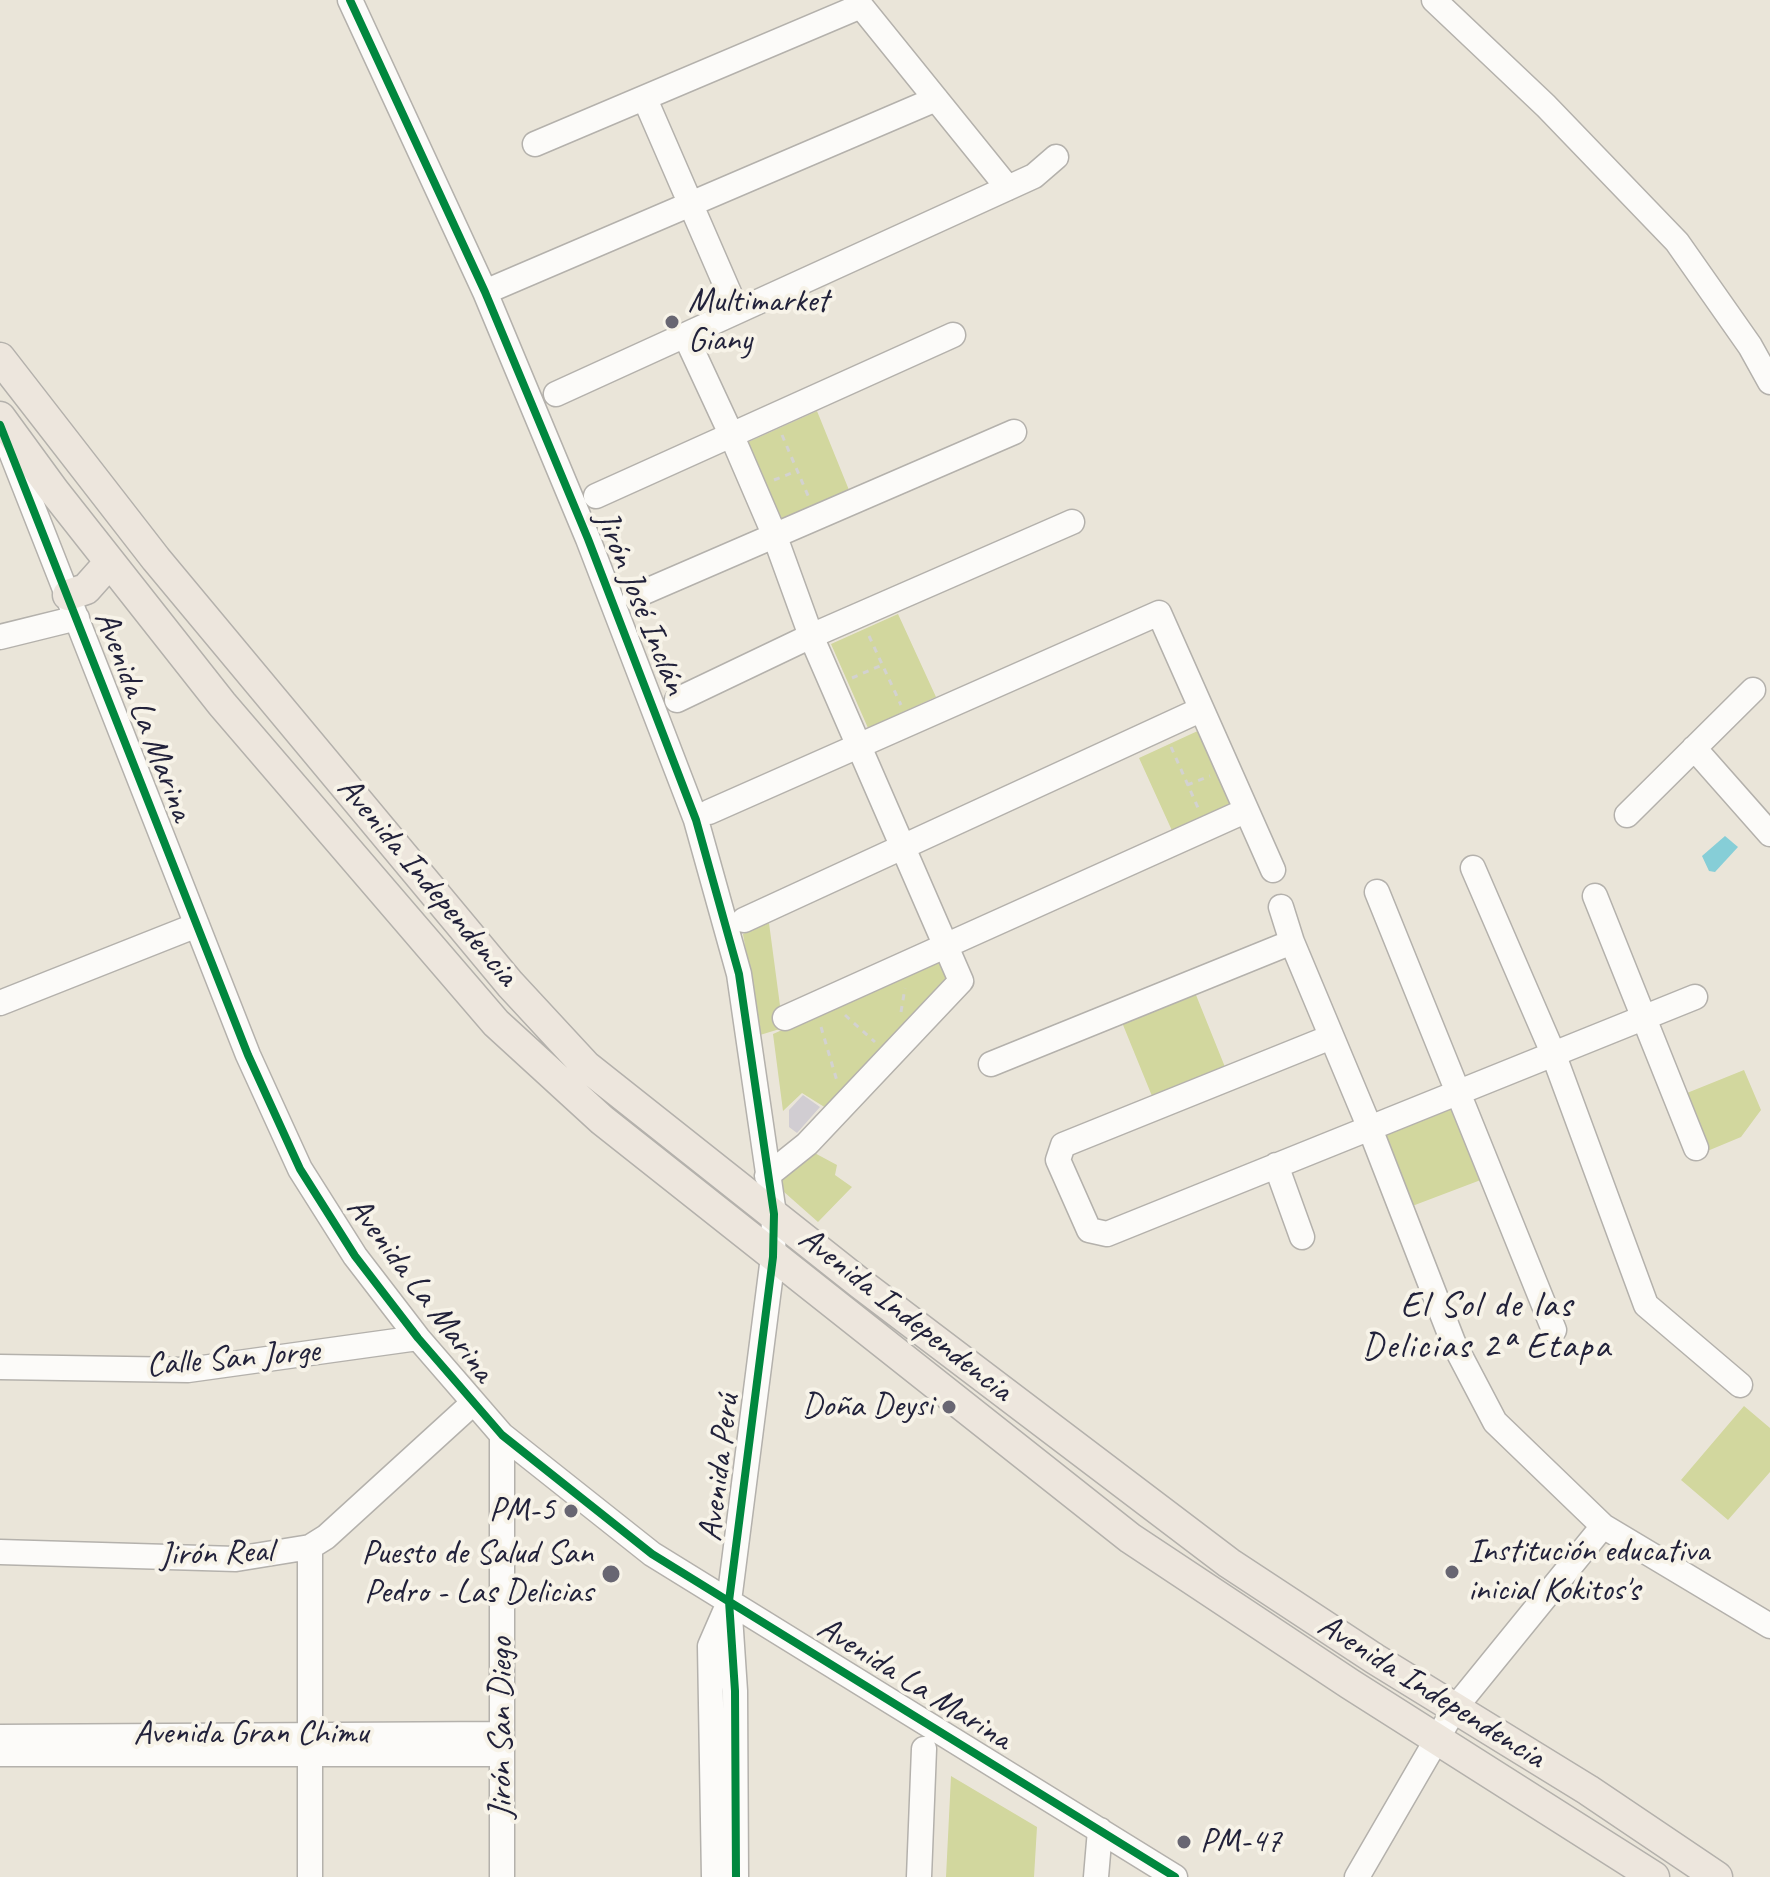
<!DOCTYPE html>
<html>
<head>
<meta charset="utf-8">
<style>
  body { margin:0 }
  canvas { display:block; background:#eae5d9 }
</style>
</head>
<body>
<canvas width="1770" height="1877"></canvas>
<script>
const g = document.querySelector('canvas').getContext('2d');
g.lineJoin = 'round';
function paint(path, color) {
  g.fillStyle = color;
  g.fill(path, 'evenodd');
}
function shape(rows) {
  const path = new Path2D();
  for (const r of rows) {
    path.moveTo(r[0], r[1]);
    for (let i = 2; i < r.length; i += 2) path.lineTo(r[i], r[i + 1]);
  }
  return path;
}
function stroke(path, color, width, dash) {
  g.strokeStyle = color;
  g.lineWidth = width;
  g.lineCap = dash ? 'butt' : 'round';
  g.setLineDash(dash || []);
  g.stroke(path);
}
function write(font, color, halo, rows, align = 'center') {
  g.font = font + ' Caveat,sans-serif';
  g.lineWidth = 8;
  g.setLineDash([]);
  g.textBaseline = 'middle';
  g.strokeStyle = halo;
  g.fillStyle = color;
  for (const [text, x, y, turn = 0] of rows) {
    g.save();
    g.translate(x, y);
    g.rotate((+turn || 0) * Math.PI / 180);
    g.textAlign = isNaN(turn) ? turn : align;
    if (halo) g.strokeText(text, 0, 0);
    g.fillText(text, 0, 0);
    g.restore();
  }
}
const green = shape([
  [817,411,851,495,779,525,746,443],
  [898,614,936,697,868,728,831,644],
  [1202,729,1238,810,1174,835,1139,758],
  [769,923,783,1028,760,1035,743,934],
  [940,960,949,980,826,1108,802,1093,783,1111,773,1034],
  [1194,990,1227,1072,1154,1101,1121,1020],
  [1744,1070,1761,1110,1741,1137,1705,1152,1682,1095],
  [1456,1100,1486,1178,1407,1208,1377,1130],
  [809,1150,837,1165,835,1175,852,1187,818,1222,775,1184],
  [1744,1406,1770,1428,1770,1472,1728,1520,1681,1480],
  [951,1776,1037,1827,1034,1877,946,1877]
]);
const water = shape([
  [1725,836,1738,847,1715,872,1709,871,1702,856]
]);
const building = shape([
  [803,1095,820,1107,797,1133,789,1127,789,1110]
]);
const path = shape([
  [782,435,809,498],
  [774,480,797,471],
  [869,636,901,705],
  [852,678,882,665],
  [1171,747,1199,810],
  [1187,785,1210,776],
  [901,1012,905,988],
  [845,1015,875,1042],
  [821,1027,837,1081]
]);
const minor = shape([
  [350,0,485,292,588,539,696,820,739,974,774,1214,773,1257,729,1601,735,1691,736,1877],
  [856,0,1008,188],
  [1434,0,1546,106,1677,242,1750,346,1770,382],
  [645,99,737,311],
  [535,144,861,6],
  [485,292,936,99],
  [685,335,731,434,774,534,811,636,961,981,807,1144,767,1176],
  [556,394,1034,176,1056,157],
  [4,434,248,1055,300,1169,355,1256,418,1338,502,1435,652,1554,1175,1877],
  [596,496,953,335],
  [635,596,1014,432],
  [0,637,77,618],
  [677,700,811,636,1072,522],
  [1694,748,1770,834],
  [709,812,1159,613,1273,870],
  [1627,815,1753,690],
  [1473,868,1553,1053,1646,1305,1740,1385],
  [1377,892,1554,1330],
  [1595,896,1696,1148],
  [1281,907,1292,942,1369,1126,1453,1342,1495,1422,1603,1526,1770,1626],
  [744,920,1200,710],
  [0,1003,197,925],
  [785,1018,1245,811],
  [1331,1037,1063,1145,1058,1160,1089,1230,1107,1234,1695,997],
  [991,1064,1292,942],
  [1276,1165,1302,1237],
  [0,1367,188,1370,418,1338],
  [310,1547,310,1877],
  [0,1552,236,1559,310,1547,326,1537,473,1403],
  [0,1737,502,1734],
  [0,1754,502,1754],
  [502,1877,502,1435],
  [714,1877,710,1646,727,1607],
  [919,1877,924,1749],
  [1096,1877,1100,1830],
  [1357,1877,1455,1708,1603,1526]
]);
const major = shape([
  [0,358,156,559,510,984,586,1066,861,1284,1229,1563,1375,1659,1588,1790,1717,1877],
  [0,417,54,491,222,704,496,1023,602,1120,1130,1538,1350,1684,1654,1877],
  [68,595,86,589,110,562]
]);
const cycleway = shape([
  [350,0,485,292,588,539,696,820,739,974,774,1214,773,1257,729,1601,735,1691,736,1877],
  [0,425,248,1055,300,1169,355,1256,418,1338,502,1435,652,1554,1175,1877]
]);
const markers = [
  [672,322,8,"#686672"],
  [949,1407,8,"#686672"],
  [571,1511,8,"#686672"],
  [1452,1572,8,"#686672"],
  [611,1574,10,"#686672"],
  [1184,1842,8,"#686672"]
];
const poiNames = [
  ["Multimarket",688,302],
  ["Giany",688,341],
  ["Doña Deysi",933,1407,"right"],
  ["PM-5",555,1511,"right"],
  ["Institución educativa",1468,1552],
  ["inicial Kokitos's",1468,1591],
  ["Puesto de Salud San",593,1554,"right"],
  ["Pedro - Las Delicias",593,1593,"right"],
  ["PM-47",1200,1842]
];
const streetNames = [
  ["Jirón José Inclán",640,603,68],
  ["Avenida La Marina",143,716,69],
  ["Avenida Independencia",427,882,50],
  ["Avenida La Marina",420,1290,53],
  ["Avenida Independencia",905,1315,38],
  ["Calle San Jorge",233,1359,-5],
  ["Avenida Perú",720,1468,-83],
  ["Jirón Real",216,1554,-2],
  ["Avenida La Marina",914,1684,32],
  ["Avenida Independencia",1431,1692,32],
  ["Jirón San Diego",502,1728,-90],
  ["Avenida Gran Chimu",251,1734]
];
const neighbourhoodNames = [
  ["El Sol de las",1487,1307],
  ["Delicias 2ª Etapa",1487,1348]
];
paint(green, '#d2d79e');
paint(water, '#86ced7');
paint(building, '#d1cdd2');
stroke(minor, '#b4b1ac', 27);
stroke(major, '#b4b1ac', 33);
stroke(path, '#d3d2d0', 3, [6, 6]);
stroke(minor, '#fcfbf9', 24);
stroke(major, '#ede6dd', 30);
stroke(cycleway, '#00873e', 8);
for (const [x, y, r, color] of markers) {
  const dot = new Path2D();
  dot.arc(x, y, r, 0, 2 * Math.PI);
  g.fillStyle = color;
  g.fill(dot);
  stroke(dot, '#f7f3e8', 3);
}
write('34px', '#22223b', '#f7f3e8', poiNames, 'left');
write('34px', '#22223b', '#f7f3e8', streetNames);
g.letterSpacing = '2px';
write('36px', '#22223b', '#f7f3e8', neighbourhoodNames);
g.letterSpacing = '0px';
</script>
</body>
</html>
